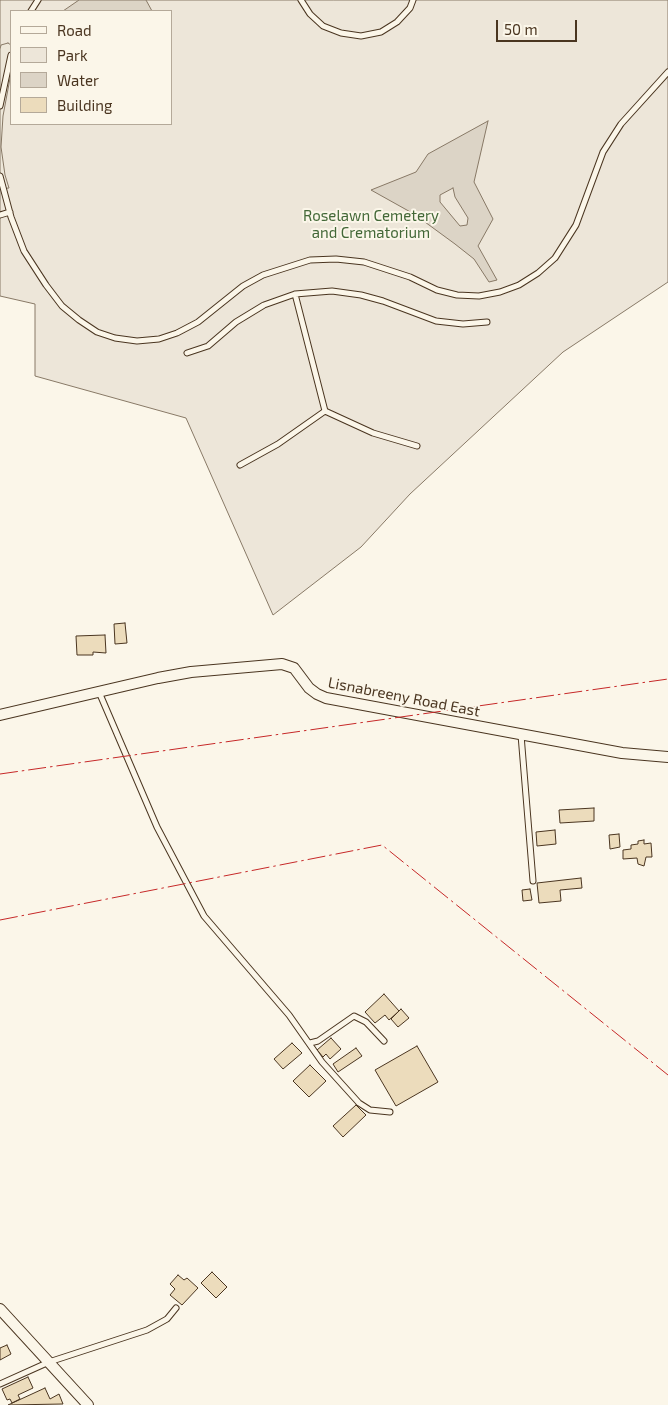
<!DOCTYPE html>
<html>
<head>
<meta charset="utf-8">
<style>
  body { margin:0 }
  #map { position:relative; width:668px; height:1405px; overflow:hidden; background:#fbf6e9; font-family:"Exo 2",sans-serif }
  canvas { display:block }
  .legend { position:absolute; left:10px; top:10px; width:162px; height:115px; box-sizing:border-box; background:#fbf6e9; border:1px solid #b4a999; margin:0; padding:6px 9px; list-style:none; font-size:15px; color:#4a3520 }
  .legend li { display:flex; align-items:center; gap:10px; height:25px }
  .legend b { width:25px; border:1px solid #b4a999 }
  .scale { position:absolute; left:496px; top:20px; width:81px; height:22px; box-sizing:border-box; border:2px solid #4a3520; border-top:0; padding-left:6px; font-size:15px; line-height:18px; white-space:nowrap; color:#4a3520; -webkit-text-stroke:4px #fbf6e9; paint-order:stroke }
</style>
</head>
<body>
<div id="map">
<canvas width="668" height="1405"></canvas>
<ul class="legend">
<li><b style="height:6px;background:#fbf6e9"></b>Road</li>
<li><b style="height:14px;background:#ede6d9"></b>Park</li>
<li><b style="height:14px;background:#dcd4c6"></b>Water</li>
<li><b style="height:14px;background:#ecdcbc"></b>Building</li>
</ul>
<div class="scale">50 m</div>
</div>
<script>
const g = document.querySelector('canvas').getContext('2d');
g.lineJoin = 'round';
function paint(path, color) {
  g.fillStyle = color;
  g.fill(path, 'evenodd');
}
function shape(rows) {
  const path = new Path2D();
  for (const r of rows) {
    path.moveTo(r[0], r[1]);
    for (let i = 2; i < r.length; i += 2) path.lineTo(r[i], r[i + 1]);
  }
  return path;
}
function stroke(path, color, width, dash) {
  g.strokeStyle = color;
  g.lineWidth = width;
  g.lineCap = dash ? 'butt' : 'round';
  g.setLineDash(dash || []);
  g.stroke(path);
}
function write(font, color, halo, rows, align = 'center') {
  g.font = font + ' "Exo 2",sans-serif';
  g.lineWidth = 4;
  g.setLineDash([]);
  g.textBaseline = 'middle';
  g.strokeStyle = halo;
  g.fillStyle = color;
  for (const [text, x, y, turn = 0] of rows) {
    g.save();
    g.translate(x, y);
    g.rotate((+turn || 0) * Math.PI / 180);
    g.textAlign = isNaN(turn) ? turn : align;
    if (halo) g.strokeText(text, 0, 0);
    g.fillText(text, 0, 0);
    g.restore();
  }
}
const green = shape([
  [0,0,668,0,668,282,563,352,410,494,361,547,273,615,186,418,35,376,35,304,0,296,0,0],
  [11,11,171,11,171,124,11,124,11,11]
]);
const parking = shape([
  [8,43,11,45,11,73,3,116,1,147,5,175,9,188,0,189,0,49,1,45,8,43]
]);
const water = shape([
  [79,0,146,0,152,11,63,11,79,0],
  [488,121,474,182,493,219,478,246,497,280,489,282,474,259,455,244,414,214,371,190,416,172,428,154,488,121],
  [453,188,455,197,468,218,467,225,460,226,440,202,440,195,453,188]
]);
const building = shape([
  [125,623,127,643,115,644,114,624,125,623],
  [105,635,106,653,93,652,93,655,77,655,76,636,105,635],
  [594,808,594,821,560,823,559,810,594,808],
  [555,830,556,844,537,846,536,832,555,830],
  [619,834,620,847,610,849,609,835,619,834],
  [644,840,644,844,651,843,652,857,646,857,644,866,638,864,637,858,623,859,623,850,631,849,631,845,638,844,638,841,644,840],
  [581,878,582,888,560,890,561,901,539,903,537,883,581,878],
  [530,889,532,900,523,901,522,890,530,889],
  [384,994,399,1011,389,1020,385,1015,375,1023,365,1012,384,994],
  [401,1009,409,1018,398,1027,391,1019,401,1009],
  [331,1038,341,1049,330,1059,326,1054,323,1057,317,1050,331,1038],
  [292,1043,302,1053,283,1069,274,1059,292,1043],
  [417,1046,438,1082,396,1106,375,1070,417,1046],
  [356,1048,362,1056,338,1072,333,1064,356,1048],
  [310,1065,326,1081,309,1097,293,1081,310,1065],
  [356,1105,366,1115,343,1137,333,1126,356,1105],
  [212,1272,227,1287,216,1298,201,1283,212,1272],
  [178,1275,184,1280,187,1278,198,1288,182,1305,170,1295,175,1289,170,1284,178,1275],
  [7,1345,11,1354,0,1360,0,1348,7,1345],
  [28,1377,33,1388,18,1395,20,1399,12,1403,10,1399,7,1400,2,1389,28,1377],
  [45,1388,50,1399,59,1394,63,1404,8,1405,45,1388]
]);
const service = shape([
  [301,0,310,14,323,26,341,33,361,36,381,32,397,22,410,8,413,0],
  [31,11,38,0],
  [0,106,11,55],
  [0,176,11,217,24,251,46,285,62,306,79,320,97,332,115,338,137,341,159,339,177,333,198,322,243,286,263,275,310,260,336,259,364,262,410,277,437,290,457,295,479,296,500,292,519,285,538,273,555,258,576,225,603,152,621,124,668,72],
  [0,215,10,212],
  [295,294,325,411,373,433,417,446],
  [187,353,208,346,236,322,264,305,295,294,332,291,361,295,383,301,436,321,463,324,487,322],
  [240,465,278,444,325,411],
  [99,692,157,827,204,916,289,1015,322,1062,359,1103,370,1110,390,1112],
  [521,735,533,881],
  [310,1043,318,1041,354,1016,366,1022,384,1041],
  [0,1384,49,1362,147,1330,167,1319,176,1308]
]);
const minor = shape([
  [0,715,158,678,191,672,282,664,294,668,309,688,317,694,326,698,622,753,668,757],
  [0,1309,88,1405]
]);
const power = shape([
  [0,774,668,679],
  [0,920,382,845,668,1075]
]);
const parkNames = [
  ["Roselawn Cemetery",371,216],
  ["and Crematorium",371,233]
];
const streetNames = [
  ["Lisnabreeny Road East",404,697,11]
];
paint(green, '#ede6d9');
stroke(green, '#887966', 1);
paint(parking, '#ede7d9');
stroke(parking, '#887966', 1);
paint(water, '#dcd4c6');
stroke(water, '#887966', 1);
paint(building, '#ecdcbc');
stroke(building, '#4a3520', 1);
stroke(service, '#4a3520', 7);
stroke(minor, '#4a3520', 12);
stroke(service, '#fbf6e9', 5);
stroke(minor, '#fbf6e9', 10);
stroke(power, '#c62828', 1, [18, 4, 2.5, 4]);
write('15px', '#436837', '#fbf6e9', parkNames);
write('15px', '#4a3520', '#fbf6e9', streetNames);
</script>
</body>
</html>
